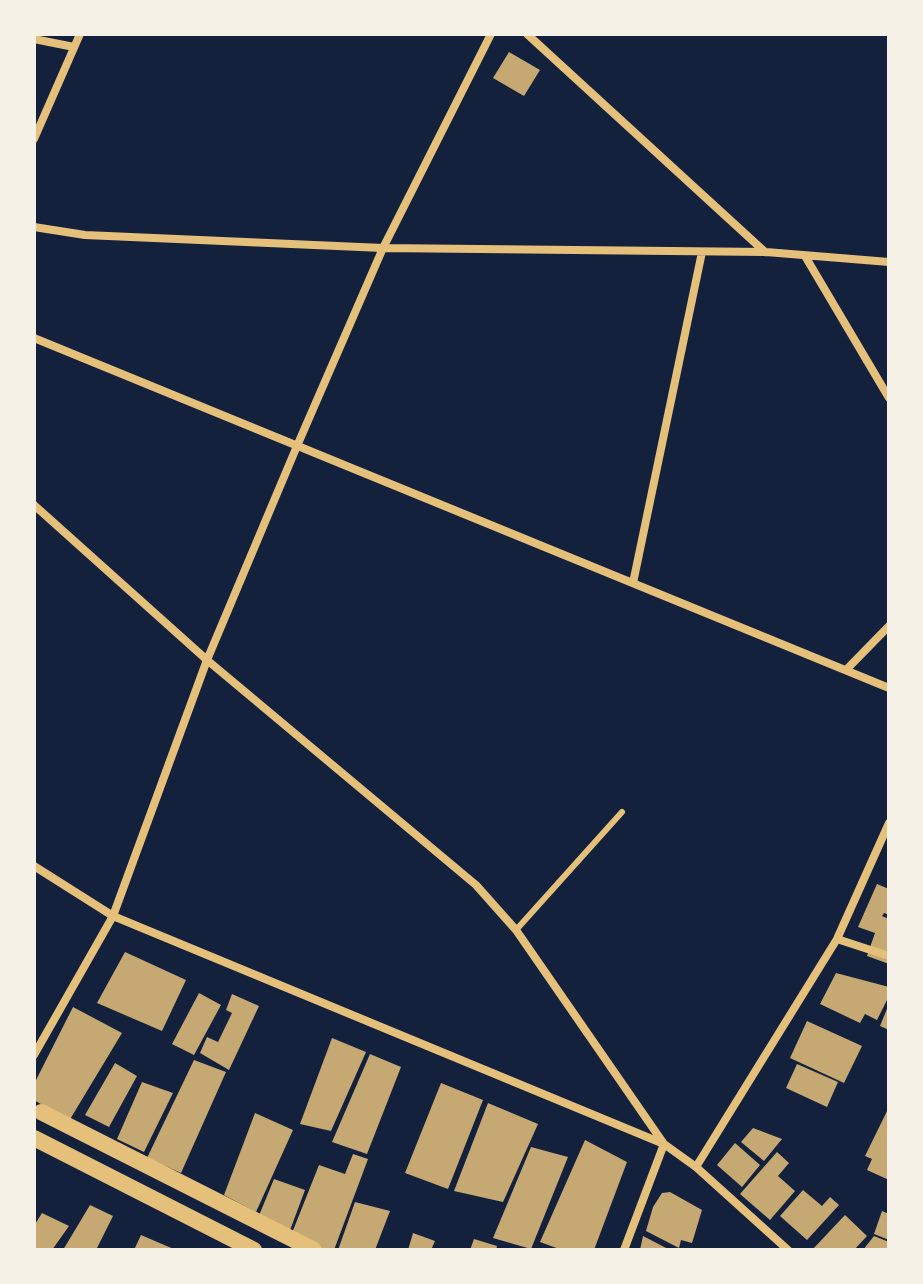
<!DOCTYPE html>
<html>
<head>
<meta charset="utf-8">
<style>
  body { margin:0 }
  #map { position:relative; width:923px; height:1284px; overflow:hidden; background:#14213d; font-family:Manrope,sans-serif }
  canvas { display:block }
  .frame { position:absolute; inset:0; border:36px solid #f6f1e7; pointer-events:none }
</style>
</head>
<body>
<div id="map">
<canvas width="923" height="1284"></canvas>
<div class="frame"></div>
</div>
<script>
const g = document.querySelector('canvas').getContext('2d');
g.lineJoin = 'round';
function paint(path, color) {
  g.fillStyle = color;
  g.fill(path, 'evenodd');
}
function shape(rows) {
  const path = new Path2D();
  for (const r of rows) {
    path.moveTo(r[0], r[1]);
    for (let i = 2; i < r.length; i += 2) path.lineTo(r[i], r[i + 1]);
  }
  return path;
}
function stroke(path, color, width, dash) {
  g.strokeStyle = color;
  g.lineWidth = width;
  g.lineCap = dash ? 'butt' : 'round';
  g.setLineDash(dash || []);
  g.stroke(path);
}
const building = shape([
  [509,52,540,70,524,96,493,78],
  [877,884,889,889,889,915,884,913,882,916,889,919,889,964,867,956,875,933,858,927],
  [125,952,186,980,162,1031,97,1003],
  [836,973,889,987,889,996,877,1020,865,1014,860,1023,820,1004],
  [199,993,221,1005,194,1055,172,1044],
  [232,994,259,1006,229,1070,200,1053,207,1037,218,1042,232,1013,226,1010],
  [889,1004,889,1030,880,1026],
  [73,1007,122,1033,69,1121,34,1100,34,1084],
  [807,1021,862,1046,844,1083,790,1058],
  [332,1038,366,1052,331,1131,300,1124],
  [370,1054,401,1067,367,1154,332,1142],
  [194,1060,226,1072,181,1173,147,1158],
  [115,1063,137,1076,109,1127,85,1115],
  [797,1064,838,1082,827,1107,786,1088],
  [142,1082,173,1093,144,1152,117,1139],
  [441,1083,483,1100,448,1189,405,1173],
  [488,1103,538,1124,503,1202,454,1191],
  [889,1107,889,1180,867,1170,872,1159,865,1156],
  [255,1113,293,1130,256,1212,224,1195],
  [753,1128,782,1139,764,1161,741,1142],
  [585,1140,627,1162,594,1250,562,1250,540,1242],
  [735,1143,760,1165,742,1187,717,1165],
  [531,1147,568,1157,531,1249,493,1238],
  [777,1152,789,1163,778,1176,795,1191,770,1220,740,1194],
  [353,1154,368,1159,334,1250,324,1250,292,1233,319,1165,345,1174],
  [274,1179,305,1190,289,1233,258,1218],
  [803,1190,822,1206,830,1197,839,1205,807,1240,780,1216],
  [670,1192,702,1210,692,1243,681,1240,679,1248,646,1231,653,1207,662,1193],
  [355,1202,390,1211,375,1250,338,1250],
  [90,1205,113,1216,96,1250,63,1250],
  [882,1211,889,1214,889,1240,874,1234],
  [42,1213,69,1226,52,1250,34,1250,34,1226],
  [845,1215,867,1236,854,1250,812,1250],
  [413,1233,435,1241,431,1250,408,1250],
  [141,1235,176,1250,134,1250],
  [643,1236,670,1250,640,1250],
  [874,1236,889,1242,889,1250,863,1250],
  [474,1239,497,1246,496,1250,470,1250]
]);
const service = shape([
  [516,930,622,812]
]);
const minor = shape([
  [527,34,765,252],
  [34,39,74,47],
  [34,139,80,34],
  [34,227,85,235,383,248,766,252,889,262],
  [805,256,889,398],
  [34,338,889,688],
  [34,505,207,660,476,885,516,930,664,1144,696,1167,788,1250],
  [633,583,702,252],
  [846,670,889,626],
  [34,866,113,916,664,1144,624,1250],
  [837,939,889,956],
  [34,1055,113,916,207,660,297,446,383,248,491,34],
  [696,1167,837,939,889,823]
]);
const secondary = shape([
  [41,1112,314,1250],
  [34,1138,254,1250]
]);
paint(building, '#c6a872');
stroke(service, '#e5c07b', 6);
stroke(minor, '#e5c07b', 8);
stroke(secondary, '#e5c07b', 16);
</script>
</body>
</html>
